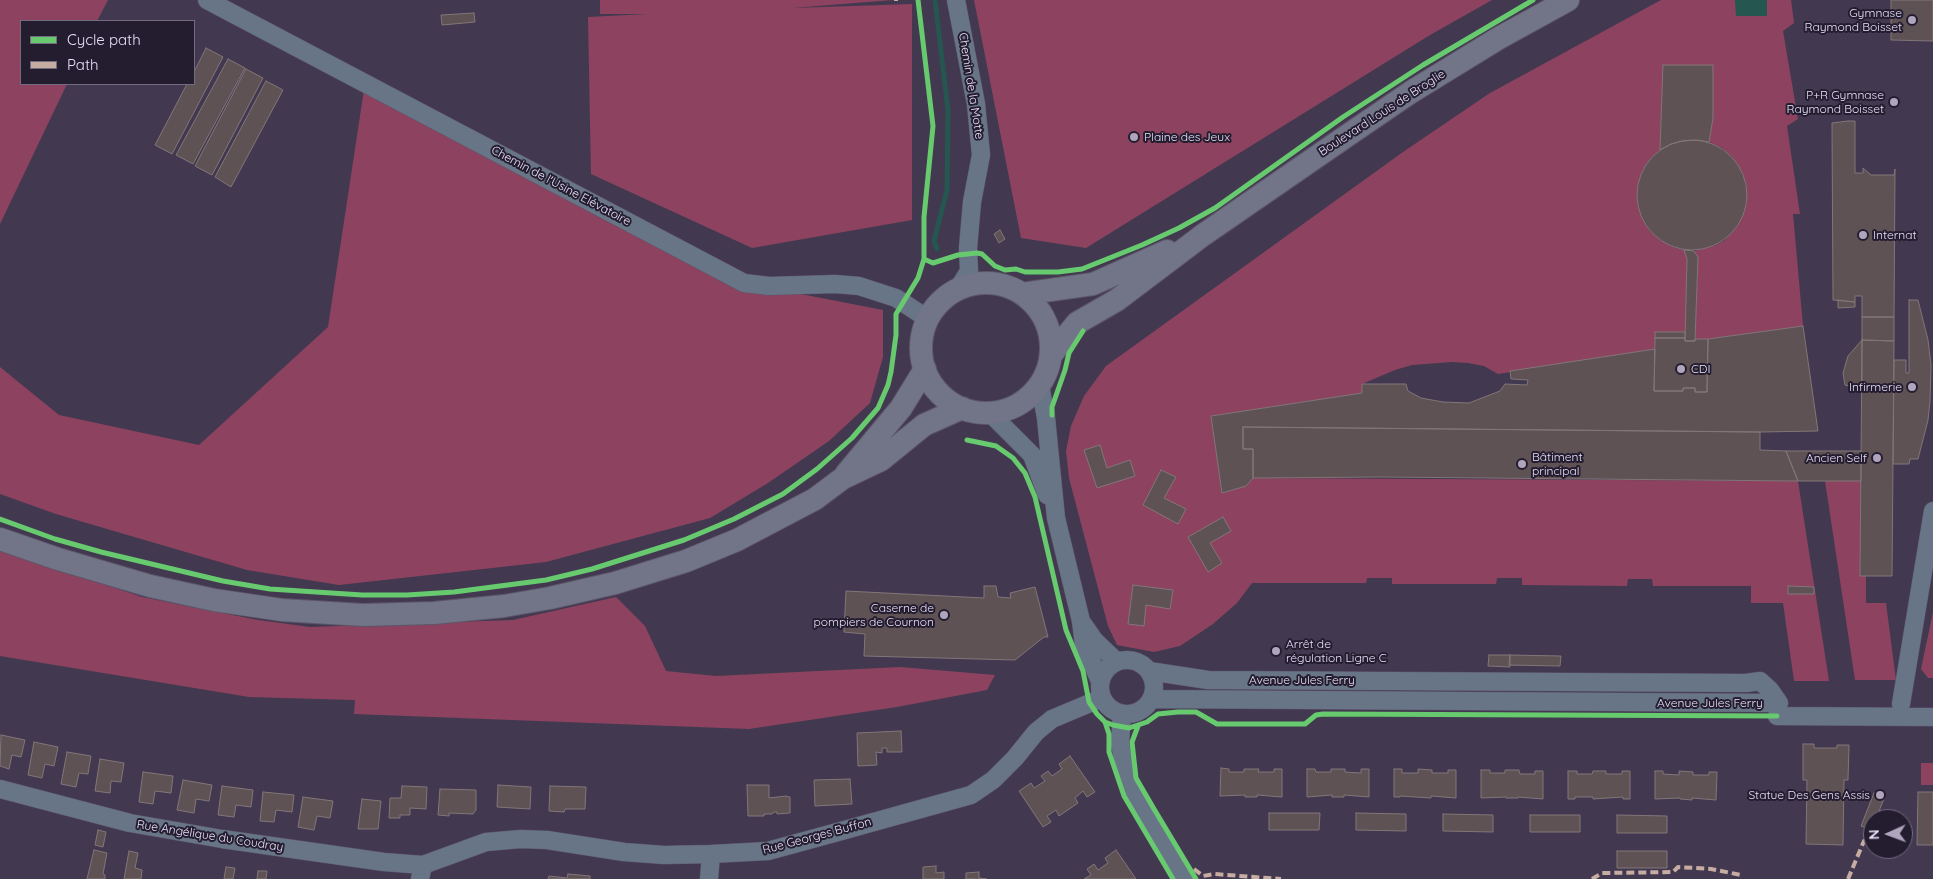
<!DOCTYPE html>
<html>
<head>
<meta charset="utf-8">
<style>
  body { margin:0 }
  #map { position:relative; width:1933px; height:879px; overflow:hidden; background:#423950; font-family:Quicksand,sans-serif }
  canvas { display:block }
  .legend { position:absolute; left:20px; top:20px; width:175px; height:65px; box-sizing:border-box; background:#241d2f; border:1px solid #736b80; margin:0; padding:6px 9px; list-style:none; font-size:15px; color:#e9e0fa }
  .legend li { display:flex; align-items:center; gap:10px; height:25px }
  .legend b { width:25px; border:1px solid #736b80 }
  .north { position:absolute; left:1863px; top:809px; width:50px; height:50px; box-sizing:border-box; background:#241d2f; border:1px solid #736b80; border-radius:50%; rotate:268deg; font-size:14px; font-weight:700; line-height:20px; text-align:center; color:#e9e0fa }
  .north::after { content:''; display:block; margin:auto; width:18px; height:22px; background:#afa6be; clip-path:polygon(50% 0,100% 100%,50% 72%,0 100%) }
</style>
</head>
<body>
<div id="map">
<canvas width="1933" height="879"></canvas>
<ul class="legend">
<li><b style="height:6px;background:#67ca6e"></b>Cycle path</li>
<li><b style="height:6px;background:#c7aca2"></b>Path</li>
</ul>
<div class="north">N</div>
</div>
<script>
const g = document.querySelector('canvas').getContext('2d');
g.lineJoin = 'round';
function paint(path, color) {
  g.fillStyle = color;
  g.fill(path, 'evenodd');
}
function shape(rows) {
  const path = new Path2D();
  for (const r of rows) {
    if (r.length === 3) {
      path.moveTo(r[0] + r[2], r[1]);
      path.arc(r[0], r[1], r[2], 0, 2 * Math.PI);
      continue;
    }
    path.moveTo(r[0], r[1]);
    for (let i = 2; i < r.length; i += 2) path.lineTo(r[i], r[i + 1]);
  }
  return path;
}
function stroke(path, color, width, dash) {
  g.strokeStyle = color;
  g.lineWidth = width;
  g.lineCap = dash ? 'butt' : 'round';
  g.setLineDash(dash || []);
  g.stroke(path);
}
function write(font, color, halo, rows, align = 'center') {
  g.font = font + ' Quicksand,sans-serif';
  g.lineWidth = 4;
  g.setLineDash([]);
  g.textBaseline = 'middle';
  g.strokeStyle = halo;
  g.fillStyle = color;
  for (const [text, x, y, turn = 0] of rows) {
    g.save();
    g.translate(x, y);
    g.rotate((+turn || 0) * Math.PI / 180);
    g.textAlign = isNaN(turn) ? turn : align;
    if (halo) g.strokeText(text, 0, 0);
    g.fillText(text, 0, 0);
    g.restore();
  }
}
const green = shape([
  [0,0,108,0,97,21,21,21,21,84,67,84,0,224],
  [600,0,893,0,792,8,912,4,912,220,752,248,591,174,588,17,648,14,600,14],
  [974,0,1492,0,1430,35,1086,248,1021,238],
  [1661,0,1791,0,1794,23,1783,31,1798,119,1787,126,1800,214,1793,214,1803,326,1708,339,1695,339,1698,257,1694,251,1714,246,1724,241,1737,227,1747,203,1747,187,1742,172,1733,158,1722,148,1709,142,1713,118,1663,77,1660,150,1651,158,1644,168,1640,179,1637,200,1643,219,1649,230,1660,240,1673,247,1684,250,1687,259,1685,338,1655,338,1655,349,1498,374,1484,366,1468,363,1452,362,1412,365,1395,370,1362,384,1362,393,1211,416,1222,493,1246,486,1253,478,1798,481,1829,681,1794,681,1783,603,1751,603,1751,586,1653,586,1652,579,1628,579,1627,586,1522,585,1522,578,1497,578,1496,584,1392,584,1392,578,1367,578,1366,583,1252,583,1237,603,1213,624,1180,646,1154,652,1117,645,1108,626,1069,478,1066,451,1071,426,1084,396,1106,366,1403,152,1490,93],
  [365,83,744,283,883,310,883,357,870,403,829,441,768,483,710,518,546,562,339,585,247,570,56,514,0,494,0,367,59,415,199,445,328,327],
  [1693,201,16],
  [1825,481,1861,481,1860,576,1866,576,1866,603,1886,603,1896,680,1855,680],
  [0,549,142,597,258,620,310,627,513,620,616,597,645,626,666,671,716,676,900,667,995,675,987,690,897,707,749,729,354,714,355,700,249,697,0,656],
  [1933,612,1933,678,1928,678,1921,669],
  [1921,763,1933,763,1933,785,1921,785]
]);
const water = shape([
  [1735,0,1767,0,1767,16,1736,16]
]);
const stream = shape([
  [935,0,948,110,947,190,934,241,937,249]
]);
const building = shape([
  [1891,0,1933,0,1933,41,1891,40,1891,0],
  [474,13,475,22,442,25,441,15,474,13],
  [206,48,223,57,172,154,155,145,187,84,194,84,194,72,206,48],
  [228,59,245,68,193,164,176,155,228,59],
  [1663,65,1713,65,1713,118,1709,142,1697,140,1683,141,1671,144,1660,150,1663,65],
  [246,69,263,78,212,175,195,166,246,69],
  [266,81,283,90,231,187,215,177,266,81],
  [1848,121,1855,121,1855,173,1863,173,1863,168,1871,175,1894,175,1895,169,1894,317,1862,317,1862,296,1855,296,1855,302,1833,300,1832,123,1848,121],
  [1692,195,55],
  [1000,230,1005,239,999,243,994,234,1000,230],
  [1684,250,1694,251,1698,257,1695,341,1685,341,1687,259,1684,250],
  [1838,300,1855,302,1855,307,1838,308,1838,300],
  [1909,300,1918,300,1928,340,1931,365,1930,401,1928,420,1918,459,1910,459,1909,464,1893,464,1894,360,1906,360,1906,373,1909,373,1909,300],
  [1862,317,1894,317,1894,341,1862,340,1862,317],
  [1803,326,1818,431,1760,432,1243,427,1243,449,1253,449,1253,478,1246,486,1222,493,1211,416,1362,393,1362,384,1406,384,1408,391,1421,398,1443,402,1469,403,1500,391,1505,384,1527,385,1528,380,1511,379,1510,371,1655,349,1654,391,1683,391,1683,388,1695,388,1695,392,1707,392,1708,339,1803,326],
  [1655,332,1685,332,1685,338,1655,338,1655,332],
  [1655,338,1685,338,1685,341,1695,341,1695,339,1708,339,1707,392,1695,392,1695,388,1683,388,1683,391,1654,391,1655,338],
  [1862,340,1894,341,1892,576,1860,576,1862,340],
  [1862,340,1862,386,1855,388,1845,385,1843,373,1848,356,1862,340],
  [1243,427,1760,432,1760,450,1786,451,1798,481,1381,477,1253,478,1253,449,1243,449,1243,427],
  [1100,445,1107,468,1130,460,1135,476,1097,488,1084,450,1100,445],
  [1786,451,1861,451,1861,481,1798,481,1786,451],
  [1161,470,1176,477,1164,498,1186,509,1178,524,1143,505,1161,470],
  [1223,517,1231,531,1210,543,1222,563,1208,572,1188,537,1223,517],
  [1133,585,1173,590,1170,609,1146,605,1144,626,1128,624,1133,585],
  [984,586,996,586,998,597,1011,598,1010,593,1035,587,1048,637,1044,637,1015,660,864,656,865,634,844,632,846,591,984,598,984,586],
  [1788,586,1814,587,1814,594,1788,594,1788,586],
  [1489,655,1510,655,1510,667,1488,666,1489,655],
  [1510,655,1561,656,1560,666,1509,665,1510,655],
  [901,731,902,752,887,752,887,748,882,748,882,753,876,752,877,765,858,766,857,733,901,731],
  [1,735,25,740,21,757,12,755,9,769,0,766,1,735],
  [34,742,58,747,54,766,45,764,42,778,28,775,34,742],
  [1803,744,1814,744,1814,748,1837,748,1837,745,1849,745,1848,780,1844,780,1843,845,1806,844,1807,780,1803,780,1803,744],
  [67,752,91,756,88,774,79,773,76,787,61,784,67,752],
  [1070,756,1095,792,1087,797,1083,791,1075,798,1078,803,1059,816,1056,810,1047,816,1051,822,1043,827,1019,791,1031,783,1034,788,1045,781,1041,776,1048,771,1052,776,1062,769,1059,764,1070,756],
  [100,759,124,763,121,782,111,781,110,793,95,791,100,759],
  [1221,768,1229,769,1229,772,1244,772,1244,769,1259,769,1258,772,1274,772,1274,769,1282,769,1282,797,1257,795,1257,797,1245,797,1245,795,1220,796,1221,768],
  [1307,769,1315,769,1316,772,1331,772,1331,769,1345,769,1345,772,1361,773,1361,769,1369,769,1369,797,1344,795,1344,797,1332,797,1332,795,1307,797,1307,769],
  [1394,769,1402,769,1402,773,1418,773,1418,769,1432,770,1432,773,1448,773,1448,770,1456,770,1456,798,1431,796,1431,798,1400,796,1400,797,1394,797,1394,769],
  [1481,770,1490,770,1490,773,1505,773,1505,770,1519,770,1520,774,1535,774,1535,771,1543,771,1543,799,1518,797,1518,798,1506,798,1506,797,1481,798,1481,770],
  [1568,771,1577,771,1577,774,1592,774,1593,771,1606,771,1606,774,1622,774,1622,771,1630,771,1630,799,1623,799,1623,797,1593,799,1593,797,1575,797,1575,799,1568,799,1568,771],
  [1655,771,1663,771,1663,774,1679,775,1679,771,1693,772,1693,775,1709,775,1709,772,1717,772,1716,800,1692,798,1692,800,1680,799,1680,798,1655,799,1655,771],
  [143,772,173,776,171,793,155,791,153,804,139,802,143,772],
  [850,779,852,804,815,806,814,780,850,779],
  [183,780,212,785,209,801,196,799,194,813,177,810,183,780],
  [498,785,531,787,530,809,497,807,498,785],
  [747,785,769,785,769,798,786,796,790,797,790,813,777,814,777,812,774,812,772,814,764,814,764,816,748,816,747,785],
  [222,786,253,790,251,807,236,805,234,817,218,815,222,786],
  [402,786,427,787,426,809,410,808,410,815,400,815,400,818,389,818,390,798,401,798,402,786],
  [550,786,586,787,585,809,565,809,564,812,549,811,550,786],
  [440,789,476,790,476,810,473,814,449,813,449,816,438,815,440,789],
  [263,792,294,795,292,812,276,810,274,822,260,821,263,792],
  [1918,792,1933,792,1933,845,1917,845,1918,792],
  [1874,793,1885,796,1876,819,1873,819,1872,830,1861,826,1874,793],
  [303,797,333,801,330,818,317,816,314,830,298,827,303,797],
  [362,799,381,801,378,829,358,829,362,799],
  [1269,813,1320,813,1319,830,1269,830,1269,813],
  [1356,813,1406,814,1406,831,1356,830,1356,813],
  [1443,814,1493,815,1493,832,1443,831,1443,814],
  [1530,815,1580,815,1580,832,1530,832,1530,815],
  [1617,815,1667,816,1667,833,1617,833,1617,815],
  [98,830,106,832,103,847,95,845,98,830],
  [94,850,107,853,103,874,105,875,105,879,87,879,94,850],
  [1116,850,1136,879,1084,879,1091,875,1087,869,1094,864,1098,870,1108,863,1105,858,1116,850],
  [129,851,138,853,135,868,142,870,141,879,124,879,129,851],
  [1617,851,1667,851,1667,868,1617,868,1617,851],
  [936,866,936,873,944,872,944,879,923,879,923,867,936,866],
  [226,867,235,868,233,879,224,879,226,867],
  [258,871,267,871,266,879,257,879,258,871],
  [979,872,979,878,987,879,966,879,966,873,979,872],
  [568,874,590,876,590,879,548,879,549,876,567,878,568,874]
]);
const minor = shape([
  [207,0,744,283,769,286,835,284,859,286,896,298,928,319],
  [956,0,976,104,981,155,972,202,968,248,969,271,958,289],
  [1040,385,1046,418,1056,518,1081,621,1084,645,1100,681],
  [990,413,1032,455,1047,495],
  [1083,624,1094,640,1117,662],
  [1127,687,27],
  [1149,671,1208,680,1746,683,1760,681,1770,690,1779,703],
  [1151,699,1779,703],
  [1901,704,1933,511],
  [1122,714,1120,743,1126,777,1135,796,1185,879],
  [1777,716,1933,717],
  [0,789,130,823,222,839,384,862,423,865],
  [420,879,423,865,486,842,521,839,547,840,624,852,664,855,711,854,768,851,834,833,971,795,993,780,1015,758,1036,732,1052,719,1102,698],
  [709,879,711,854]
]);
const major = shape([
  [986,348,65],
  [1022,294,1093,284,1167,251],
  [1051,355,1077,323,1117,300,1203,235,1348,135,1411,92,1499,38,1568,0],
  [846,474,901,408,925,369],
  [0,539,58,559,150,586,214,600,282,610,363,615,398,614,434,613,504,606,550,598,615,583,686,561,737,540,815,499,843,478,881,460,924,425,962,408]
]);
const quiet = shape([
  [896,1,896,0],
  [1194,869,1203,876,1214,874,1281,879],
  [1592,879,1602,873,1673,872,1678,867,1711,869,1741,875],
  [1848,879,1864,841,1873,840]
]);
const cycleway = shape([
  [924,259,933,263,958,255,977,253,982,254,995,266,1005,270,1016,269,1025,272,1058,272,1082,269,1142,245,1179,228,1215,208,1343,117,1423,65,1533,0],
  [1052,415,1052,407,1065,370,1069,353,1083,331],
  [967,440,996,446,1013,458,1025,473,1035,497,1066,630,1083,671,1089,702,1097,714,1105,722,1113,725,1129,728,1147,722,1158,714,1178,712,1196,712,1217,724,1305,724,1316,715,1323,714,1777,716],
  [0,519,55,539,101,552,223,581,270,589,362,595,407,595,454,592,546,580,592,569,684,540,734,519,783,494,817,469,852,438,878,408,888,385,891,372,896,335,896,314,918,278,924,259,924,217,933,126,918,0],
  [1105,722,1109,734,1109,752,1124,796,1173,879],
  [1138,726,1132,742,1136,778,1154,809,1196,879]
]);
const markers = [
  [1912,20,5,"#afa6be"],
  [1894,102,5,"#afa6be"],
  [1134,137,5,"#afa6be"],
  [1863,235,5,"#afa6be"],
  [1681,369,5,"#afa6be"],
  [1912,387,5,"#afa6be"],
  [1877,458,5,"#afa6be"],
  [1522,464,5,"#afa6be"],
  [944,615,5,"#afa6be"],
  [1276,651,5,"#afa6be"],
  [1880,795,5,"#afa6be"]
];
const poiNames = [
  ["Gymnase",1902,13],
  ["Raymond Boisset",1902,27],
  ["P+R Gymnase",1884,95],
  ["Raymond Boisset",1884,109],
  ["Plaine des Jeux",1144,137,"left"],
  ["Internat",1873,235,"left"],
  ["CDI",1691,369,"left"],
  ["Infirmerie",1902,387],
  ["Bâtiment",1532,457,"left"],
  ["principal",1532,471,"left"],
  ["Ancien Self",1867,458],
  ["Caserne de",934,608],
  ["pompiers de Cournon",934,622],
  ["Arrêt de",1286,644,"left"],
  ["régulation Ligne C",1286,658,"left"],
  ["Statue Des Gens Assis",1870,795]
];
const streetNames = [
  ["Chemin de la Motte",971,86,81],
  ["Boulevard Louis de Broglie",1382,113,-33],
  ["Chemin de l'Usine Elévatoire",561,186,28],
  ["Avenue Jules Ferry",1302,680],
  ["Avenue Jules Ferry",1710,703],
  ["Rue Angélique du Coudray",210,836,9],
  ["Rue Georges Buffon",817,836,-15]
];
paint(green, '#8d435f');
paint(water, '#255650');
stroke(stream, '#255650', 5);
paint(building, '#5f5255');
stroke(building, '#827679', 1);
stroke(minor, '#5e556a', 19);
stroke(major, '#5e556a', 24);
stroke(minor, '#677587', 18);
stroke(major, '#717587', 22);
stroke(quiet, '#c7aca2', 4, [8, 4]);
stroke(cycleway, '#67ca6e', 5);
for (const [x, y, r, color] of markers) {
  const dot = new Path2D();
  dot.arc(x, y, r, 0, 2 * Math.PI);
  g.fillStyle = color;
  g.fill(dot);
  stroke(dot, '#241d2f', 2);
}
write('12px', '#e9e0fa', '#241d2f', poiNames, 'right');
write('12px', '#e9e0fa', '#241d2f', streetNames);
</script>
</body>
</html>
